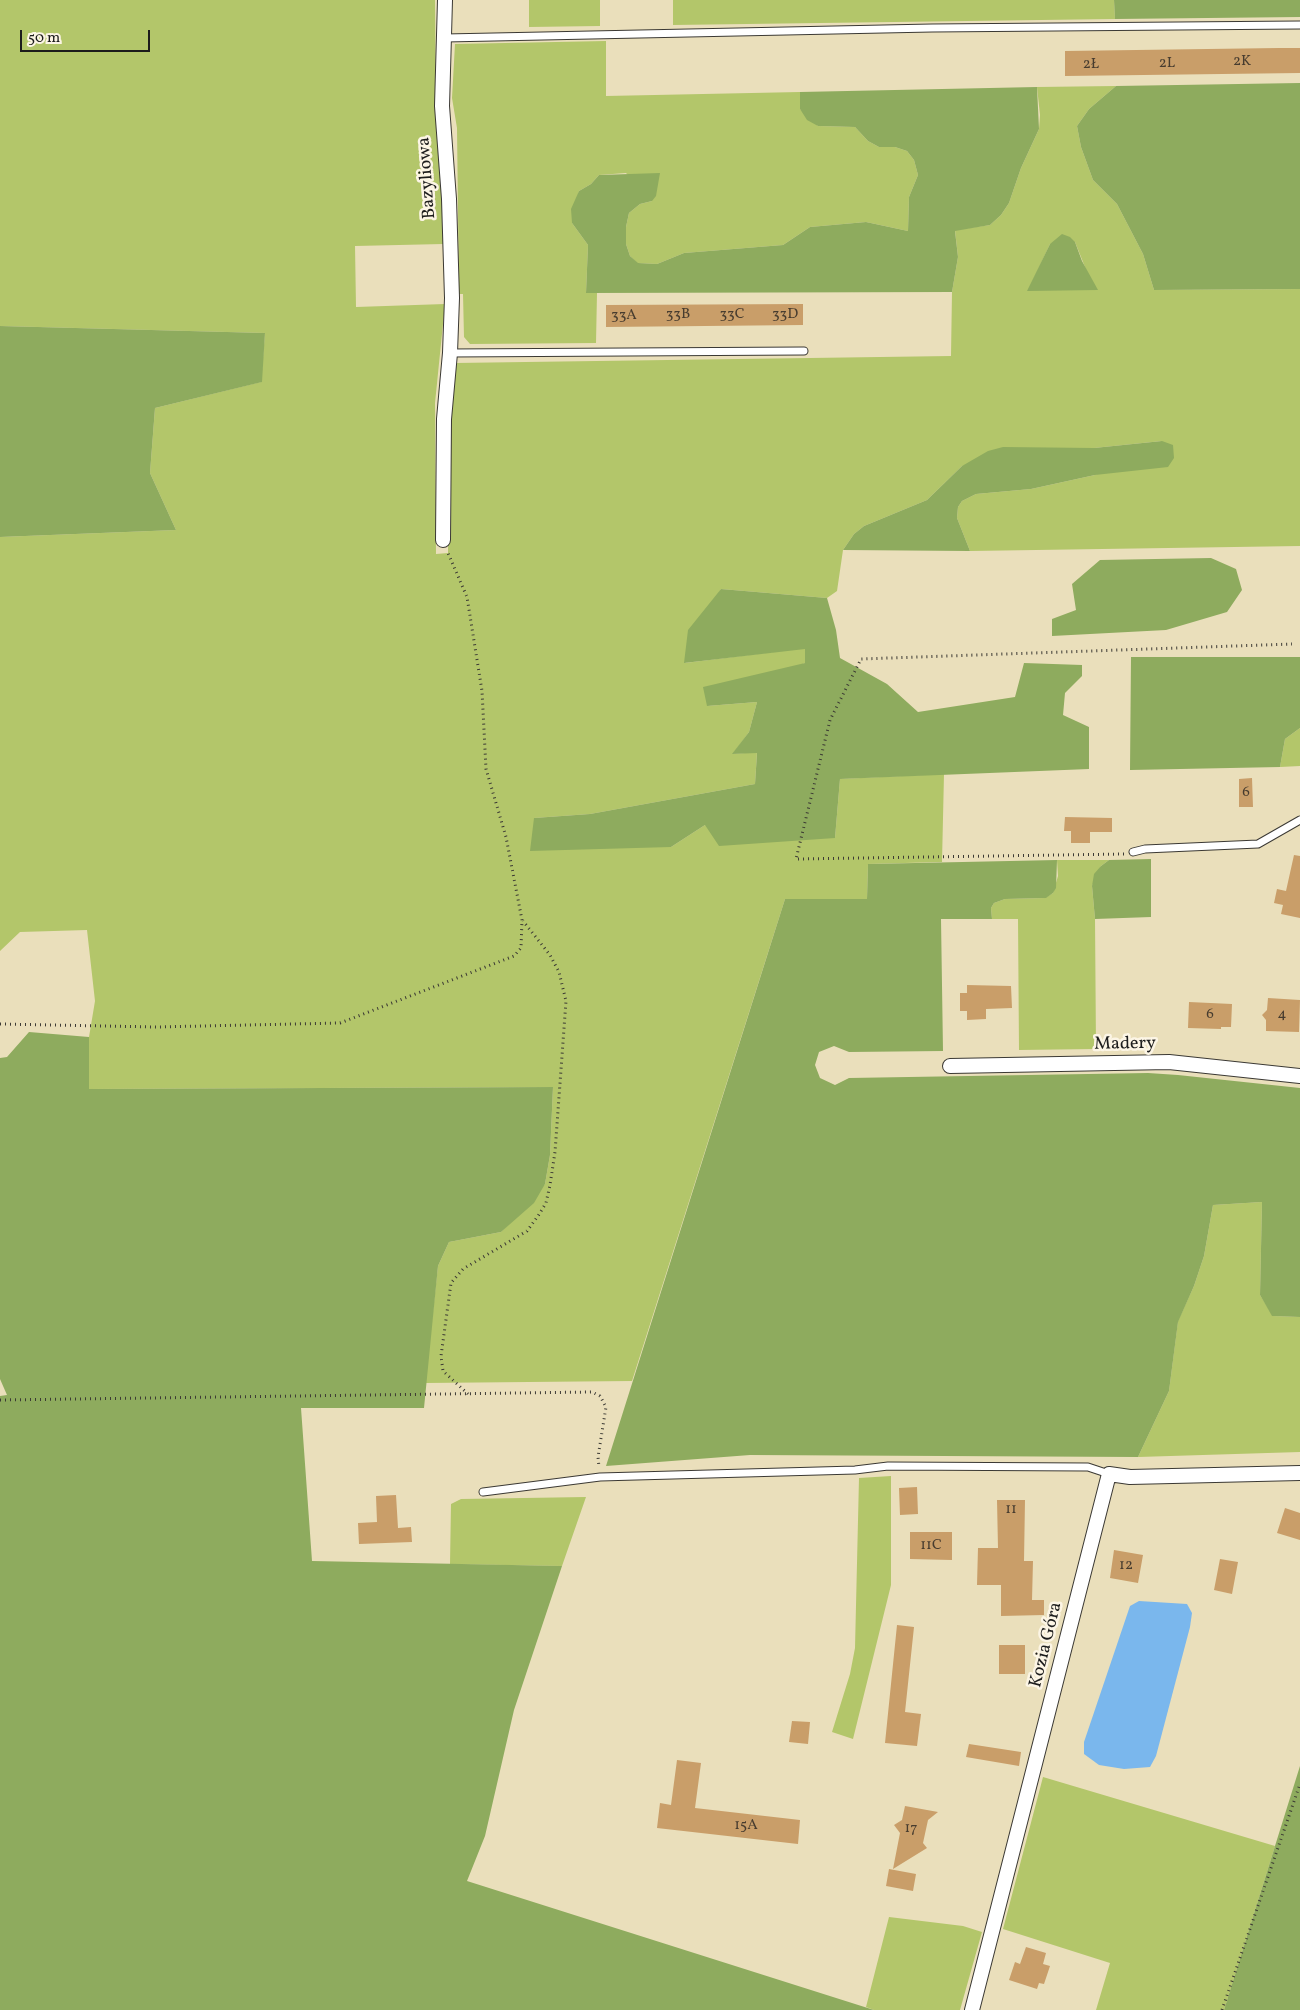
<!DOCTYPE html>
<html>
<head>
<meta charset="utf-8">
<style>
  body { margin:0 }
  #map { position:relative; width:1300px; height:2010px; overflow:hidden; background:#eadfbb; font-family:Vollkorn,serif }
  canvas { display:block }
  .scale { position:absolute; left:20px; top:30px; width:130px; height:22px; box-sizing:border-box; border:2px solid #1c1c1c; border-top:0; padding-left:6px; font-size:15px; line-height:18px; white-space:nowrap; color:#1c1c1c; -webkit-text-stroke:4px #fcf5e5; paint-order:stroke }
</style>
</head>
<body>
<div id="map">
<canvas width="1300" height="2010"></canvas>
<div class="scale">50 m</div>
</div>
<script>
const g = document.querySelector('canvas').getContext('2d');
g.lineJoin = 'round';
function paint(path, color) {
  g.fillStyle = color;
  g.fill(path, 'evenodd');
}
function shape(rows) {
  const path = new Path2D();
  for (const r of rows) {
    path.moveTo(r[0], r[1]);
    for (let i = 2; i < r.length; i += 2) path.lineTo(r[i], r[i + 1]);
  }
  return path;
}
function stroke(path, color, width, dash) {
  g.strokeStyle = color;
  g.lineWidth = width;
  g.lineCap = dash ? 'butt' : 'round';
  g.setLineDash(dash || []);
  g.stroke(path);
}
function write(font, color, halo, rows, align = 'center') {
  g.font = font + ' Vollkorn,serif';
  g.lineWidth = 5;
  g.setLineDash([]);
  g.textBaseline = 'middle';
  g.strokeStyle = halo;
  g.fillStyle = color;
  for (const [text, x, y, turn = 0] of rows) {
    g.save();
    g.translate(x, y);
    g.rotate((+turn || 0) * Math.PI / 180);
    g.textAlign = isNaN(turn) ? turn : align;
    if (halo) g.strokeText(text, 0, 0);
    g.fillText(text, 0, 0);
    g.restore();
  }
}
const green = shape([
  [0,0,435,0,436,122,442,186,443,244,355,246,356,307,445,304,435,403,436,554,448,553,449,449,455,363,951,356,952,292,958,257,955,230,990,225,1001,215,1009,203,1021,168,1039,129,1040,115,1037,87,1116,86,1089,109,1077,126,1081,147,1093,180,1117,204,1143,254,1154,290,1300,289,1300,546,970,551,957,518,958,507,962,501,976,494,1031,489,1095,475,1162,441,1094,448,962,466,927,500,864,526,854,534,843,550,837,591,827,598,721,589,685,663,805,648,805,663,707,706,757,702,749,732,733,754,757,752,755,784,590,814,534,818,671,847,705,825,835,838,840,779,944,774,942,862,868,864,867,899,785,899,632,1381,425,1383,438,1266,449,1242,501,1232,545,1184,550,1155,553,1087,89,1089,89,1037,95,1001,87,930,20,932,0,951,0,537,176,530,150,473,155,408,261,382,265,333,0,326],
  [1075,242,1087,272,1028,291,1050,244],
  [529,0,600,0,600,26,529,27],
  [673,0,1114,0,1115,19,673,25],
  [606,41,606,96,800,92,800,109,818,126,855,127,868,141,879,147,895,147,907,151,914,160,918,175,909,197,908,231,866,222,810,227,783,245,684,253,657,264,637,263,630,256,626,244,626,227,629,213,640,204,652,201,626,173,599,175,591,184,579,191,572,223,588,245,586,293,597,293,596,343,470,344,464,337,463,294,459,294,457,128,452,98,455,44],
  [1300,728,1300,766,1280,767,1285,739],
  [1057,860,1109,860,1101,866,1092,886,1095,919,1096,1049,1019,1050,1018,919,992,919,991,908,994,903,1005,899,1045,898,1053,893,1058,876],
  [1262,1202,1260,1295,1273,1316,1300,1317,1300,1452,1138,1457,1169,1391,1178,1321,1194,1286,1204,1256,1213,1205],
  [891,1476,891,1585,853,1739,832,1732,850,1674,855,1648,859,1478],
  [586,1497,562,1566,450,1564,451,1504,461,1499],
  [1043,1777,1275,1846,1224,2010,1096,2010,1110,1963,1003,1929],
  [889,1917,963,1926,982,1932,960,2010,874,2010,866,2007]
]);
const forest = shape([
  [1114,0,1300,0,1300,17,1115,19],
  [1300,83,1300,289,1154,290,1143,254,1117,204,1093,180,1081,147,1077,126,1089,109,1116,86],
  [1037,87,1039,129,1021,168,1009,203,1001,215,990,225,955,231,958,257,952,292,586,293,588,245,572,223,571,209,579,191,591,184,599,175,660,173,656,196,652,201,640,204,629,213,626,227,626,244,630,256,638,263,657,264,684,253,783,245,810,227,866,222,908,231,909,197,918,175,914,160,907,151,895,147,879,147,868,141,855,127,818,126,807,120,800,109,800,92],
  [1062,234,1070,237,1075,242,1082,261,1098,290,1027,291,1050,244],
  [0,326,265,333,262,382,155,408,150,473,176,530,0,537],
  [1162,441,1173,445,1174,458,1168,467,1095,475,1031,489,976,494,962,501,958,507,957,518,970,551,843,550,854,534,864,526,927,500,962,466,988,451,1003,447,1094,448],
  [1211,558,1236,569,1242,590,1227,612,1166,630,1052,636,1052,619,1076,610,1072,584,1100,560],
  [721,589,827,598,836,630,840,658,887,684,918,712,1015,697,1024,663,1082,665,1082,676,1065,693,1063,715,1089,727,1089,769,840,779,835,838,719,846,705,825,671,847,530,851,534,818,590,814,755,784,757,753,732,754,749,732,757,702,707,706,703,687,805,663,805,649,684,663,688,630],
  [1131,657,1300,657,1300,728,1285,739,1280,767,1130,770],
  [1151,859,1151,917,1095,919,1092,886,1094,874,1101,866,1109,860],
  [1057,860,1056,888,1053,893,1046,898,1005,899,994,903,991,908,992,919,941,919,943,1051,849,1052,834,1046,819,1052,815,1065,820,1078,835,1085,849,1078,1148,1073,1178,1075,1300,1088,1300,1317,1272,1316,1260,1295,1262,1202,1213,1205,1204,1256,1194,1286,1178,1322,1169,1391,1138,1457,750,1455,606,1466,785,899,867,899,868,864],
  [29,1032,89,1037,89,1089,553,1087,550,1155,545,1184,534,1203,501,1232,449,1242,438,1266,424,1408,301,1408,312,1561,562,1566,514,1710,485,1836,467,1881,874,2010,0,2010,0,1396,7,1395,0,1379,0,1058,7,1057],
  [1300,1766,1300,2010,1224,2010,1275,1846]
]);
const water = shape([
  [1139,1601,1187,1604,1192,1613,1190,1627,1156,1756,1150,1767,1124,1769,1099,1765,1084,1754,1084,1742,1130,1606]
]);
const building = shape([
  [1279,48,1300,48,1300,73,1065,76,1065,51],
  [803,304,803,325,606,327,606,305],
  [1252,778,1253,807,1239,807,1239,779],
  [1065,817,1112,818,1112,832,1090,832,1090,843,1071,843,1071,831,1064,831],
  [1294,855,1300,856,1300,918,1281,914,1283,905,1274,903,1277,889,1286,891],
  [967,985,1011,986,1012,1008,986,1009,986,1019,967,1020,967,1011,960,1011,960,993,967,993],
  [1268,998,1300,1000,1299,1032,1266,1031,1266,1020,1262,1015,1267,1010],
  [1189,1002,1232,1004,1231,1027,1221,1027,1221,1029,1188,1028],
  [917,1487,918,1514,900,1515,899,1488],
  [396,1495,398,1528,411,1527,412,1542,359,1544,358,1523,377,1522,376,1496],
  [997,1500,1025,1500,1024,1561,1033,1561,1032,1600,1044,1600,1044,1615,1001,1616,1001,1585,977,1585,978,1548,998,1548],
  [1285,1508,1300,1513,1300,1540,1277,1533],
  [910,1532,952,1532,952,1560,910,1559],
  [1114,1550,1143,1555,1138,1583,1110,1578],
  [1220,1559,1238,1562,1232,1594,1214,1590],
  [897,1625,914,1627,905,1712,921,1714,917,1746,885,1743],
  [999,1645,1025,1645,1025,1674,999,1674],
  [792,1721,810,1722,808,1744,789,1742],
  [969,1744,1021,1752,1019,1766,966,1757],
  [677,1760,701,1763,695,1808,800,1820,798,1844,657,1828,660,1803,671,1805],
  [905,1806,938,1812,928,1820,923,1843,927,1848,893,1869,900,1833,894,1825,902,1820],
  [889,1869,916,1874,913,1891,886,1886],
  [1026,1947,1046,1953,1043,1964,1050,1966,1044,1984,1039,1983,1037,1989,1009,1980,1015,1962,1020,1964]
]);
const path = shape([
  [1124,854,796,859,830,720,861,659,1292,644],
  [0,1024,156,1027,340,1023,514,956,521,948,522,920,506,837,486,769,482,691,467,597,448,553],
  [468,1394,443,1371,441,1356,451,1283,463,1269,527,1231,538,1216,546,1203,550,1185,555,1152,566,1001,559,972,550,955,523,921],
  [0,1400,592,1392,600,1396,606,1407,598,1457,599,1467],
  [1222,2010,1300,1784]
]);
const lane = shape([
  [445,38,932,28,1300,25],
  [450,353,804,351],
  [1133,852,1145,849,1258,844,1300,820],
  [483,1492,600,1477,855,1470,888,1466,1088,1467,1109,1474]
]);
const street = shape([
  [443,540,444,419,450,353,452,298,449,199,442,106,445,0],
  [950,1066,1169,1062,1300,1076],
  [972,2010,1109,1474,1130,1477,1300,1473]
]);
const numberNames = [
  ["2K",1242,62],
  ["2L",1167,64],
  ["2Ł",1091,65],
  ["33B",678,315],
  ["33C",732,315],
  ["33D",785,315],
  ["33A",624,316],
  ["6",1246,793],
  ["6",1210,1015],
  ["4",1282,1015],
  ["11",1011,1510],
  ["11C",931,1546],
  ["12",1126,1566],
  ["15A",746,1826],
  ["17",911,1829]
];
const streetNames = [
  ["Bazyliowa",428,178,-94],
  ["Madery",1125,1045,-1],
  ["Kozia Góra",1047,1645,-76]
];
paint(green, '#b3c66a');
paint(forest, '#8eab5e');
paint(water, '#7ab7ed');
paint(building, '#c99e69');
stroke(lane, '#3b3934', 9);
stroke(street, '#3b3934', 16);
stroke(path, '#3b3934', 3, [1, 4]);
stroke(lane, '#fff', 7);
stroke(street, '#fff', 14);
write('15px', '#473c2f', null, numberNames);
write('18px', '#1c1c1c', '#fcf5e5', streetNames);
</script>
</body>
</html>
